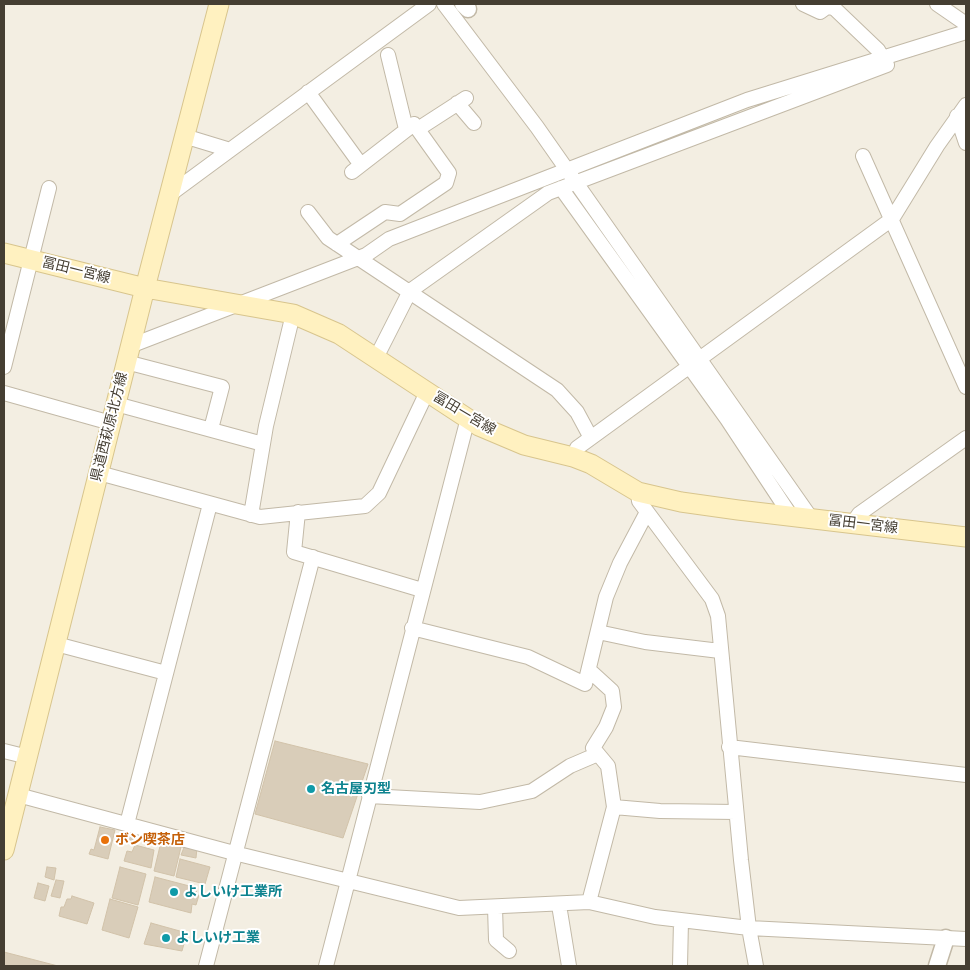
<!DOCTYPE html>
<html>
<head>
<meta charset="utf-8">
<style>
  body { margin:0 }
  #map { position:relative; width:970px; height:970px; overflow:hidden; background:#f3eee2; font-family:"Roboto Condensed",sans-serif }
  canvas { display:block }
  .frame { position:absolute; inset:0; border:5px solid #453e32; pointer-events:none }
</style>
</head>
<body>
<div id="map">
<canvas width="970" height="970"></canvas>
<div class="frame"></div>
</div>
<script>
const g = document.querySelector('canvas').getContext('2d');
g.lineJoin = 'round';
function paint(path, color) {
  g.fillStyle = color;
  g.fill(path, 'evenodd');
}
function shape(rows) {
  const path = new Path2D();
  for (const r of rows) {
    path.moveTo(r[0], r[1]);
    for (let i = 2; i < r.length; i += 2) path.lineTo(r[i], r[i + 1]);
  }
  return path;
}
function stroke(path, color, width, dash) {
  g.strokeStyle = color;
  g.lineWidth = width;
  g.lineCap = dash ? 'butt' : 'round';
  g.setLineDash(dash || []);
  g.stroke(path);
}
function write(font, color, halo, rows, align = 'center') {
  g.font = font + ' "Roboto Condensed","Noto Sans JP",sans-serif';
  g.lineWidth = 4;
  g.setLineDash([]);
  g.textBaseline = 'middle';
  g.strokeStyle = halo;
  g.fillStyle = color;
  for (const [text, x, y, turn = 0] of rows) {
    g.save();
    g.translate(x, y);
    g.rotate((+turn || 0) * Math.PI / 180);
    g.textAlign = isNaN(turn) ? turn : align;
    if (halo) g.strokeText(text, 0, 0);
    g.fillText(text, 0, 0);
    g.restore();
  }
}
const building = shape([
  [275,741,368,764,343,838,255,814,275,741],
  [100,827,115,830,108,859,89,854,91,849,94,850,100,827],
  [125,832,135,834,133,841,123,838,125,832],
  [161,842,181,847,174,876,154,871,161,842],
  [135,845,154,850,151,868,124,861,127,851,132,852,135,845],
  [185,845,197,848,196,858,181,855,185,845],
  [180,859,210,867,205,884,176,877,180,859],
  [47,867,56,868,54,880,45,877,47,867],
  [120,867,146,874,138,905,112,898,120,867],
  [155,877,197,888,196,895,199,895,196,905,192,904,191,913,149,902,155,877],
  [56,880,64,881,60,898,51,896,56,880],
  [38,883,49,886,45,901,34,898,38,883],
  [72,896,94,903,87,924,59,916,61,907,64,907,67,899,71,899,72,896],
  [110,899,138,907,129,938,102,930,110,899],
  [151,923,187,933,182,951,144,944,151,923],
  [4,952,58,966,4,966,4,952]
]);
const minor = shape([
  [444,4,537,127,811,518],
  [803,4,820,12,827,7,834,8,878,50,882,57],
  [937,4,966,24],
  [388,55,406,129],
  [308,92,361,165],
  [457,103,474,123],
  [957,116,966,143],
  [418,129,466,98],
  [184,136,230,150,429,4],
  [863,156,966,387],
  [561,188,727,419,791,516],
  [169,195,230,150],
  [308,212,328,238,557,390,577,412,591,438],
  [337,244,385,212,400,214,446,183,449,173,414,124,352,172],
  [130,346,366,255,389,239,747,100,966,32],
  [376,358,410,291,548,193,887,65],
  [126,362,222,387,211,429],
  [4,367,49,188],
  [4,393,111,423],
  [116,404,263,444],
  [573,457,577,448,892,219,937,146,966,105],
  [99,473,260,517,365,506,379,493,427,392],
  [638,492,639,501,712,599,718,616,741,860,749,928,756,966],
  [298,512,294,552,422,590],
  [251,515,266,426,293,314],
  [852,524,859,514,966,438],
  [412,628,528,657,585,684,606,597,620,563,647,512],
  [598,632,645,642,720,651],
  [56,644,166,673],
  [589,670,612,691,614,707,606,727,593,748,608,766,614,807,589,902],
  [729,747,966,775],
  [4,751,28,757],
  [18,795,234,853,459,908,589,902,655,917,749,928,966,939],
  [369,796,480,802,532,791,570,766,598,754],
  [614,807,660,811,736,812],
  [127,824,210,504],
  [559,905,569,966],
  [495,907,496,940,509,951],
  [206,966,313,557],
  [326,966,468,418],
  [680,966,681,921]
]);
const tertiary = shape([
  [463,4,468,9],
  [937,966,946,938]
]);
const secondary = shape([
  [4,253,145,288,293,314,339,334,479,426,524,445,573,457,591,464,638,492,681,502,738,510,966,537],
  [4,850,145,288,219,4]
]);
const markers = [
  [311,789,5,"#0f9aa8"],
  [105,840,5,"#e8710a"],
  [174,892,5,"#0f9aa8"],
  [166,938,5,"#0f9aa8"]
];
const streetNames = [
  ["冨田一宮線",76,271,14],
  ["冨田一宮線",464,414,31],
  ["県道西萩原北方線",110,427,-76],
  ["冨田一宮線",863,525,7]
];
const cultureNames = [
  ["名古屋刃型",321,789],
  ["よしいけ工業所",184,892],
  ["よしいけ工業",176,938]
];
const foodNames = [
  ["ボン喫茶店",115,840]
];
paint(building, '#d9cdb9');
stroke(building, '#d1c2a9', 1);
stroke(minor, '#c2b9a7', 16);
stroke(tertiary, '#c2b9a7', 19);
stroke(secondary, '#d8c58d', 21);
stroke(minor, '#fff', 14);
stroke(tertiary, '#fff', 16);
stroke(secondary, '#fff1c0', 19);
for (const [x, y, r, color] of markers) {
  const dot = new Path2D();
  dot.arc(x, y, r, 0, 2 * Math.PI);
  g.fillStyle = color;
  g.fill(dot);
  stroke(dot, '#fff', 2);
}
write('14px', '#453e32', '#fff', streetNames);
write('bold 14px', '#0d838f', '#fff', cultureNames, 'left');
write('bold 14px', '#c56008', '#fff', foodNames, 'left');
</script>
</body>
</html>
